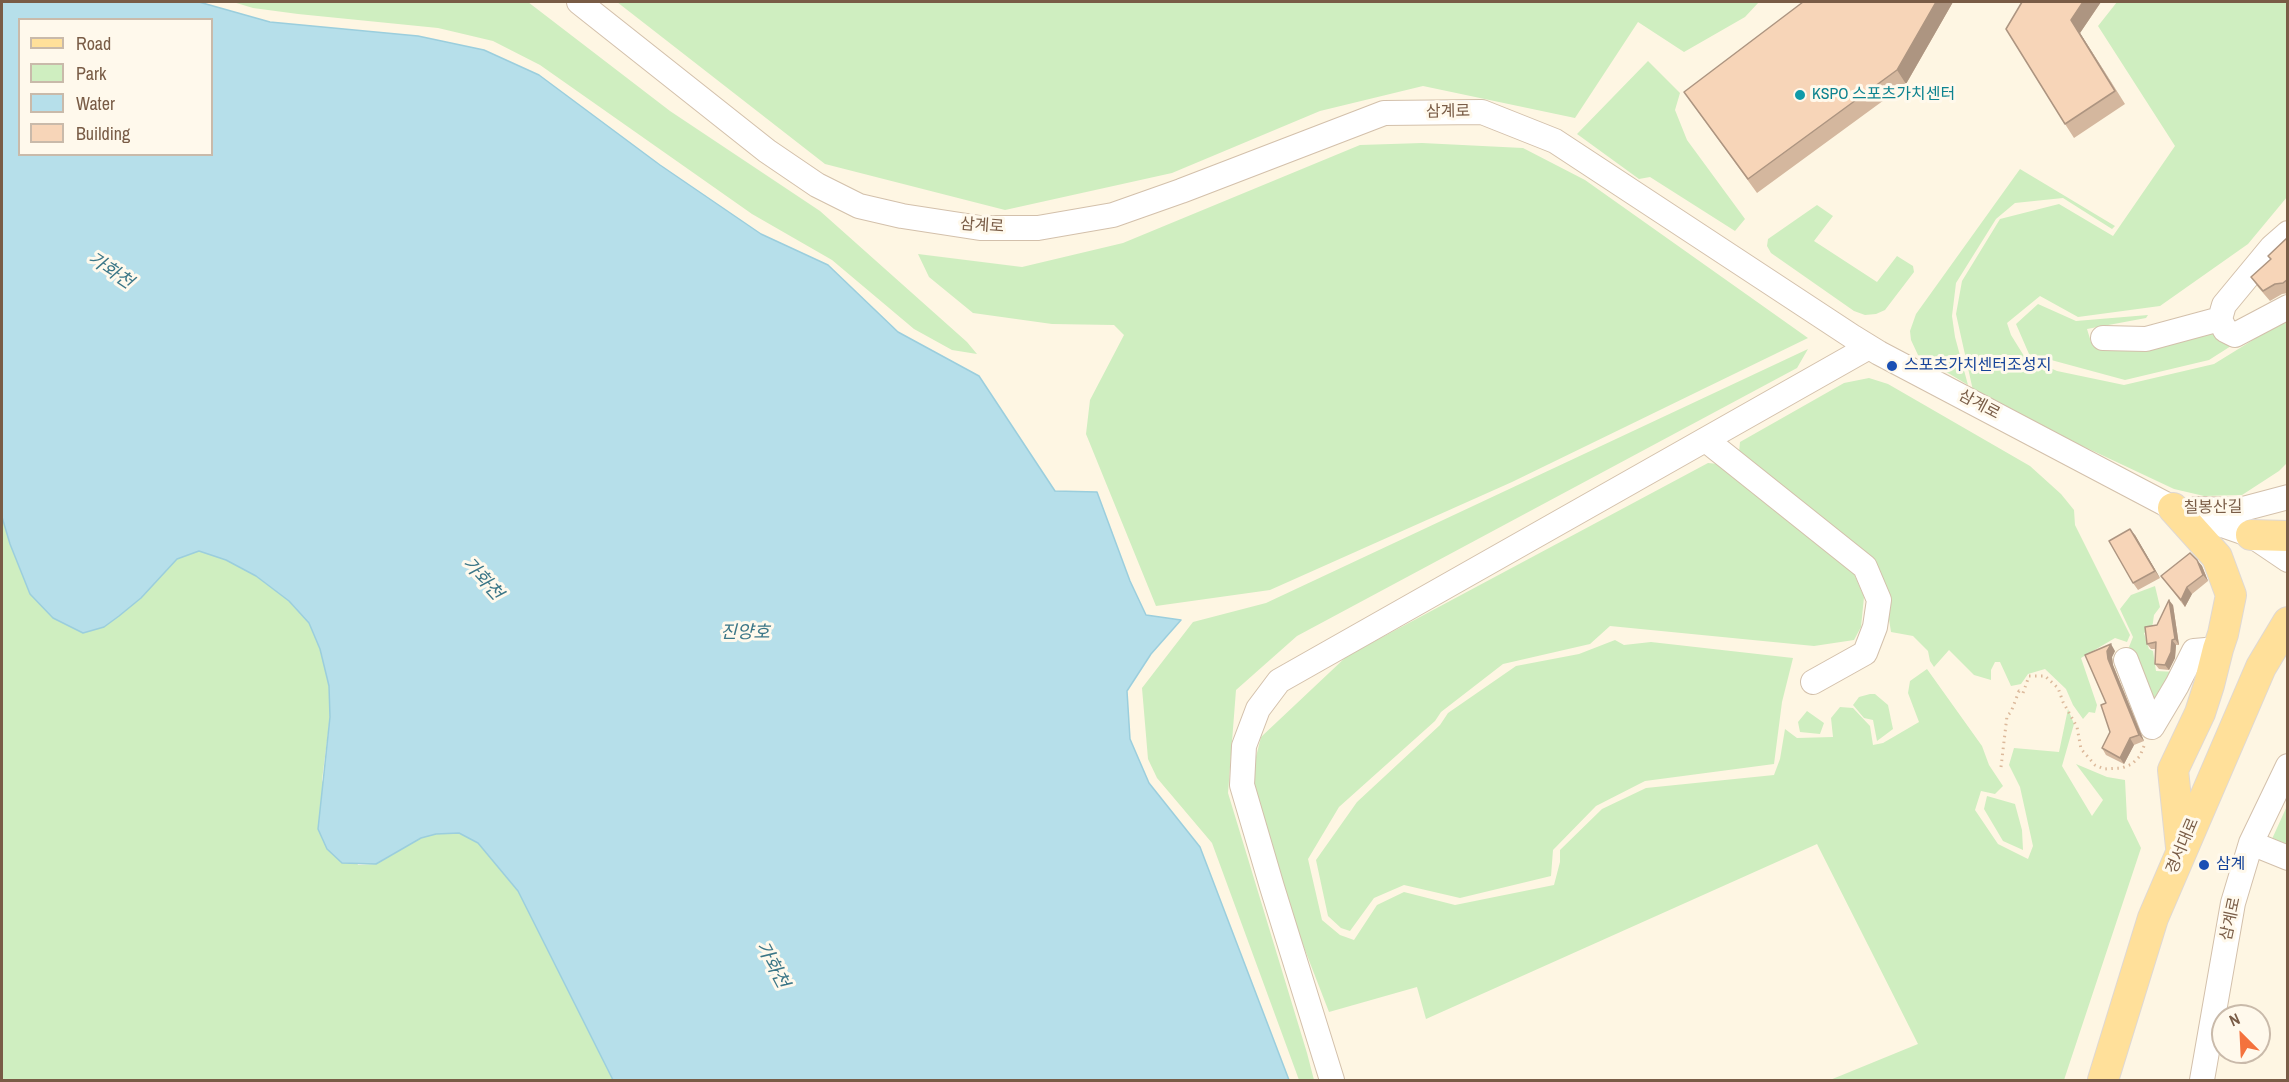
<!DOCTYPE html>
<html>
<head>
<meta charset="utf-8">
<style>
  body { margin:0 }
  #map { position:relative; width:2289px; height:1082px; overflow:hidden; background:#fef6e3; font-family:"Archivo Narrow",sans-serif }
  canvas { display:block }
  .frame { position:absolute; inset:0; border:3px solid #795c46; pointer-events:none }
  .legend { position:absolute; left:18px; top:18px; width:195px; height:138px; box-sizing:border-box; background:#fff9ec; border:2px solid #c9baaa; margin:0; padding:8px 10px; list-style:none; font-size:18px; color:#795c46 }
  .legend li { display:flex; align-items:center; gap:12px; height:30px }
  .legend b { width:30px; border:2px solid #c9baaa }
  .north { position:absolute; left:2211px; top:1004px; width:60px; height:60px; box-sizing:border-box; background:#fff9ec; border:2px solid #c9baaa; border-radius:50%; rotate:336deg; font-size:16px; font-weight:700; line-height:24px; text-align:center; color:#795c46 }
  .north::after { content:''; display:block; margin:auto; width:21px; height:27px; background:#f4723d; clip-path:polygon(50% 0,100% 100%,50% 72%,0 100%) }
</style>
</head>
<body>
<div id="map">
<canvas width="2289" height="1082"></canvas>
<div class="frame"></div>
<ul class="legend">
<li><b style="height:8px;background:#ffe09a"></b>Road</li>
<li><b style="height:16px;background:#cfeec0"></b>Park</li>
<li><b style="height:16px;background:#b6dfea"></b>Water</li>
<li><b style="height:16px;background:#f7d5b8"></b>Building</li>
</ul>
<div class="north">N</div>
</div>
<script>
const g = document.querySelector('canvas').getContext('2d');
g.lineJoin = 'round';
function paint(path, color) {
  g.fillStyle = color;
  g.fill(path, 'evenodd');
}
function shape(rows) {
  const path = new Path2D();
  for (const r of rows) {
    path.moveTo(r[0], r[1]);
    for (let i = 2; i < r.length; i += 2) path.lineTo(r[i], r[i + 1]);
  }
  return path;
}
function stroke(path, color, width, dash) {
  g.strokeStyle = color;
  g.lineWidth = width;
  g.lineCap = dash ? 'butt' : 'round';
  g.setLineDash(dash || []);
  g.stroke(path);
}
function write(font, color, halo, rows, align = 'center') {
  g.font = font + ' "Archivo Narrow","Noto Sans KR",sans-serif';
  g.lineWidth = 6;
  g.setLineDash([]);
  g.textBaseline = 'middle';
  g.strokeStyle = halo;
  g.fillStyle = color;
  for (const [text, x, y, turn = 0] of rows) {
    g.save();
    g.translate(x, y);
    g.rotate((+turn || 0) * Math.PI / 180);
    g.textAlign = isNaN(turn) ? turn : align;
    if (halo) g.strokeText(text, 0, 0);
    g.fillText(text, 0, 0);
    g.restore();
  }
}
const green = shape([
  [233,2,528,2,670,111,820,211,967,342,977,354,952,350,914,329,832,260,752,214,540,65,493,41,438,28,298,14,253,8],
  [617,2,1759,2,1745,17,1684,52,1638,22,1575,118,1423,86,1320,111,1172,173,1005,210,825,164],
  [2117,2,2287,2,2287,197,2248,244,2160,306,2078,317,2040,296,2007,323,2011,335,2024,356,2057,371,2124,385,2214,364,2287,319,2287,463,2279,471,2242,495,2204,496,2174,489,1974,395,1956,314,1962,281,2000,219,2059,204,2113,236,2175,146,2098,26],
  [1648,61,1680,93,1675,110,1687,140,1745,219,1735,231,1650,177,1639,179,1577,134],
  [1422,143,1523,148,1585,180,1808,338,1512,482,1270,590,1156,606,1086,434,1090,400,1124,335,1114,325,1052,324,973,313,929,277,918,254,1022,267,1123,243,1360,145],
  [2020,169,2115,226,2112,229,2063,198,2015,203,1996,219,1956,283,1952,316,1955,337,1968,385,1918,355,1911,340,1910,331,1916,314],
  [1817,205,1833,216,1814,241,1877,282,1897,256,1913,266,1914,272,1885,310,1876,314,1865,315,1854,311,1771,253,1767,246,1768,239],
  [2038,304,2076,321,2148,315,2146,318,2087,329,2091,342,2115,347,2210,329,2231,346,2209,360,2125,380,2029,354,2016,324],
  [1808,349,1797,368,1297,636,1236,690,1228,793,1307,1053,1314,1080,1299,1080,1212,843,1157,778,1148,759,1142,688,1193,622,1266,603],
  [1869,378,1888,384,2030,466,2061,494,2074,510,2075,525,2130,635,2127,642,2115,638,2081,658,2097,705,2095,713,2089,712,2083,719,2073,705,2066,689,2045,669,2028,674,2021,684,2011,686,2000,662,1995,662,1991,670,1991,680,1974,675,1949,650,1934,667,1930,661,1928,651,1913,636,1891,632,1887,606,1739,452,1740,442,1844,383],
  [1708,463,1730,465,1853,571,1864,597,1861,627,1854,640,1814,646,1610,626,1590,644,1503,664,1441,712,1435,721,1339,807,1308,859,1322,920,1340,935,1354,940,1377,905,1404,892,1455,905,1554,885,1560,862,1560,850,1602,809,1646,788,1774,775,1780,759,1785,729,1797,738,1833,737,1831,718,1840,707,1853,708,1870,726,1873,745,1883,743,1919,722,1908,693,1910,681,1927,669,1982,746,1989,765,2003,786,1995,794,1981,791,1975,810,1998,844,2028,859,2033,846,2020,787,2009,765,2014,748,2059,752,2068,709,2074,724,2062,766,2092,816,2103,800,2076,764,2107,777,2125,780,2127,819,2141,848,2064,1080,1830,1080,1918,1044,1817,844,1426,1019,1417,987,1329,1012,1274,870,1252,773,1261,737,1347,656],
  [2,517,10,544,30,594,160,575,177,559,199,551,226,560,256,576,289,601,309,623,320,649,329,686,330,717,322,780,358,865,376,864,421,838,436,834,459,833,478,843,518,891,613,1080,2,1080],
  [2155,586,2160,607,2154,615,2152,629,2144,633,2149,649,2153,651,2156,671,2177,672,2155,707,2129,647,2133,637,2120,609,2131,595],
  [1615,640,1624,645,1651,642,1793,658,1782,702,1774,764,1645,781,1596,806,1553,850,1551,876,1460,898,1404,885,1374,898,1350,931,1341,928,1328,916,1316,860,1357,802,1440,725,1448,713,1516,666,1579,654],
  [1870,694,1875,694,1888,705,1893,729,1877,741,1873,720,1864,718,1853,705,1859,697],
  [1807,711,1824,723,1820,734,1800,732,1798,722],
  [1987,796,2015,804,2022,830,2023,850,2003,841,1984,809],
  [2287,806,2287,849,2272,845,2272,839]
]);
const water = shape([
  [2,2,199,2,270,22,418,36,484,50,539,75,660,165,761,234,828,265,898,332,979,376,1055,491,1097,492,1130,581,1146,615,1181,620,1151,654,1127,691,1130,739,1149,783,1200,847,1289,1080,613,1080,518,891,478,843,459,833,436,834,421,838,376,864,342,863,327,849,318,829,330,717,329,686,320,649,309,623,289,601,256,576,226,560,199,551,177,559,141,598,119,616,104,627,83,633,53,618,30,594,10,544,2,517,2,2],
  [20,20,212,20,212,154,20,154,20,20]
]);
const path = shape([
  [2001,767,2007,716,2011,712,2019,691,2023,693,2029,676,2045,676,2058,688,2063,702,2077,727,2081,749,2095,765,2104,769,2122,768,2132,764,2140,756,2144,746]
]);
const minor = shape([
  [579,2,767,151,817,185,859,206,902,216,980,228,1038,228,1113,215,1181,191,1384,113,1482,112,1555,141,1853,337,1879,353,2173,508,2251,535,2288,560],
  [2288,233,2272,247,2224,305,2220,319,2225,330,2235,335,2288,307],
  [2103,338,2146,339,2220,319],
  [1706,440,1865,567,1879,600,1875,627,1865,653,1813,682],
  [2196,509,2239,510,2288,497],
  [2126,660,2152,727,2177,685,2194,651,2218,649],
  [2251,843,2288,858],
  [1332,1080,1272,887,1242,785,1244,746,1258,709,1279,681,1869,347],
  [2202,1080,2233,903,2251,843,2288,766]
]);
const major = shape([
  [2173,508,2217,557,2231,595,2223,634,2218,649,2209,685,2200,713,2173,770,2181,847],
  [2251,535,2288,536],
  [2103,1080,2153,918,2261,667,2288,622]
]);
const wall = shape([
  [1953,2,1906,84,1757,193,1694,106],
  [2022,2,2101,2,2080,33,2125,104,2074,138,2065,124],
  [2288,237,2288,293,2282,294,2270,301,2258,287,2251,277,2271,260,2268,256],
  [2135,535,2160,578,2138,590,2133,583],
  [2197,560,2202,566,2208,581,2192,594,2185,607,2161,576],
  [2173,605,2179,645,2176,645,2175,658,2169,670,2159,669,2155,664,2156,649,2151,649,2147,644,2157,625],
  [2115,651,2112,657,2113,665,2144,741,2134,745,2124,764,2106,755,2102,748,2110,732,2106,703,2085,655]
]);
const shadedWall = shape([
  [1936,2,1953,2,1906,84,1897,70],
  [2083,2,2101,2,2080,33,2125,104,2071,20],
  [2130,529,2135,535,2160,578,2155,571],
  [2197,560,2202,566,2208,581,2203,575],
  [2187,587,2192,594,2185,607,2181,600],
  [2169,600,2173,605,2179,645,2175,639],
  [2172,640,2176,645,2175,658,2169,670,2165,665],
  [2111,644,2115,651,2112,657,2113,665,2144,741,2139,735,2108,659,2107,651],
  [2130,738,2134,745,2124,764,2120,758]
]);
const building = shape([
  [1803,2,1936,2,1897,70,1748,179,1684,92,1803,2],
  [2022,2,2083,2,2071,20,2115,91,2065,124,2006,29,2022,2],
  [2288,237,2288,279,2283,283,2275,284,2263,291,2251,277,2271,259,2268,256,2288,237],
  [2130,529,2155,571,2133,583,2109,541,2130,529],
  [2190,553,2197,560,2203,575,2187,587,2181,600,2161,576,2190,553],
  [2169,600,2175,639,2172,640,2171,652,2165,665,2155,664,2156,642,2147,644,2145,627,2157,625,2169,600],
  [2111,644,2107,651,2108,659,2139,735,2130,738,2120,758,2102,748,2110,732,2101,705,2106,703,2085,655,2111,644]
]);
const markers = [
  [1800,95,6,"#0f9aa8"],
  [1892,366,6,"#1a4fb4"],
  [2204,865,6,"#1a4fb4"]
];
const cultureNames = [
  ["KSPO 스포츠가치센터",1812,95]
];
const streetNames = [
  ["삼계로",1448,112,-1],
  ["삼계로",982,226,4],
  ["삼계로",1979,405,28],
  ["칠봉산길",2213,508,-1],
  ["경서대로",2183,846,-67],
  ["삼계로",2231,919,-78]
];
const transitNames = [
  ["스포츠가치센터조성지",1904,366],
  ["삼계",2216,865]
];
const waterNames = [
  ["가화천",110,271,34],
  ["가화천",482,579,48],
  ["진양호",745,633],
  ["가화천",772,965,62]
];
paint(green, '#cfeec0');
paint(water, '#b6dfea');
stroke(water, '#9bcedd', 1.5);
stroke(minor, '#d3c0ab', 26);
stroke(major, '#dfd8d3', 32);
stroke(path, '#dcb99b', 3, [1.5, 4.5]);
stroke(minor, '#fff', 24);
stroke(major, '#ffe09a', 30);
paint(wall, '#d4b79e');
paint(shadedWall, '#ad9581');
paint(building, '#f7d5b8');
stroke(building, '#ad9581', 1.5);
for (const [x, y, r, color] of markers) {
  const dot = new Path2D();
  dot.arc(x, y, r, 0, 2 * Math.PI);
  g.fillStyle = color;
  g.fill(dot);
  stroke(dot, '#fff9ec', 2);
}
write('16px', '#0d838f', '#fff9ec', cultureNames, 'left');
write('16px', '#795c46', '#fff9ec', streetNames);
write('16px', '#164399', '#fff9ec', transitNames, 'left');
write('italic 18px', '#3b7687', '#fff9ec', waterNames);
</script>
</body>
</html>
